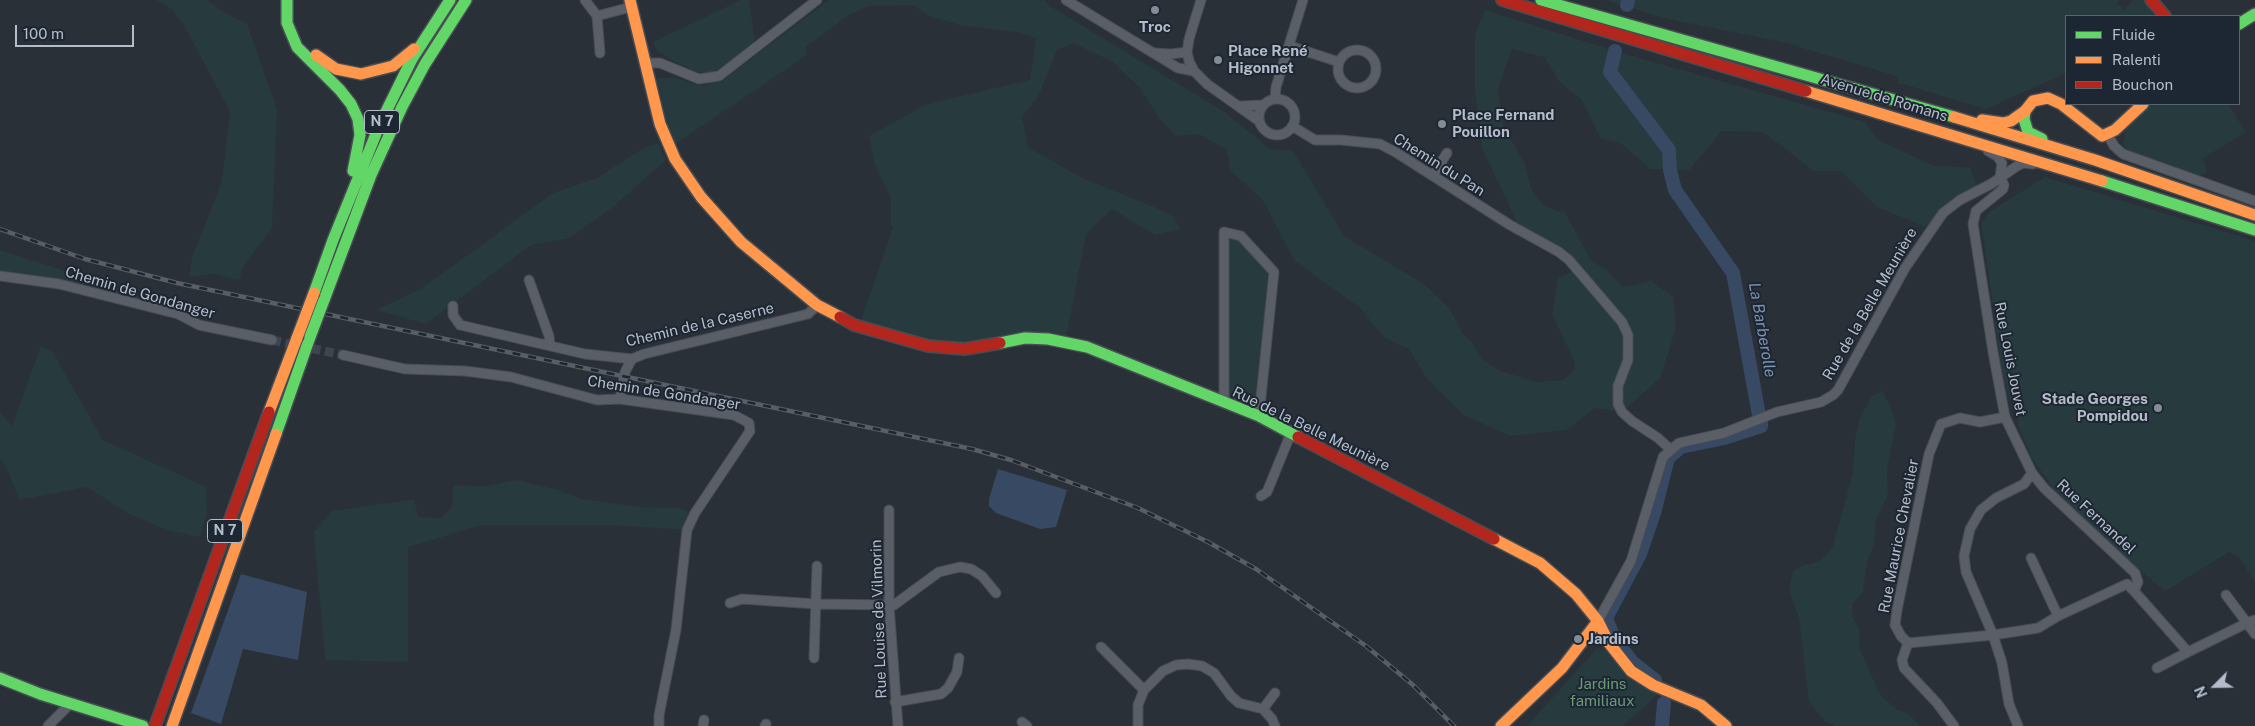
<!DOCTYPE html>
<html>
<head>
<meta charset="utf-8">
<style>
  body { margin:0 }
  #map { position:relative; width:2255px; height:726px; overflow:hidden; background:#2a3038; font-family:"Public Sans",sans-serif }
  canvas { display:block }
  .legend { position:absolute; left:2065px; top:15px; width:175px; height:90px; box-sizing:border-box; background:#1d2633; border:1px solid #59626f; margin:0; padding:6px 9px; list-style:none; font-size:15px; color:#b4bcc9 }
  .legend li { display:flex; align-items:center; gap:10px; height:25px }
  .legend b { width:25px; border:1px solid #59626f }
  .north { position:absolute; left:2190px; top:661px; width:50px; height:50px; -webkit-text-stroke:4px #1d2633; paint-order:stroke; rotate:247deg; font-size:14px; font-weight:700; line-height:20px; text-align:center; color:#b4bcc9 }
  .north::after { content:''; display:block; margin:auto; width:18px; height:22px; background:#b4bcc9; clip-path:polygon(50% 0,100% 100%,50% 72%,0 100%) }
  .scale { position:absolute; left:15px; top:25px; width:119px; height:22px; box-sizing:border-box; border:2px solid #b4bcc9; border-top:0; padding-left:6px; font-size:15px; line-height:18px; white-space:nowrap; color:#b4bcc9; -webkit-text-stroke:4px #1d2633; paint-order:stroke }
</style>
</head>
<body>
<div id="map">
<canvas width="2255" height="726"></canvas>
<ul class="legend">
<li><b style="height:6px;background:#63d668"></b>Fluide</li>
<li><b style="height:6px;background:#ff974d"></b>Ralenti</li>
<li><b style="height:6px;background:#b3261e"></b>Bouchon</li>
</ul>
<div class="north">N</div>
<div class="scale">100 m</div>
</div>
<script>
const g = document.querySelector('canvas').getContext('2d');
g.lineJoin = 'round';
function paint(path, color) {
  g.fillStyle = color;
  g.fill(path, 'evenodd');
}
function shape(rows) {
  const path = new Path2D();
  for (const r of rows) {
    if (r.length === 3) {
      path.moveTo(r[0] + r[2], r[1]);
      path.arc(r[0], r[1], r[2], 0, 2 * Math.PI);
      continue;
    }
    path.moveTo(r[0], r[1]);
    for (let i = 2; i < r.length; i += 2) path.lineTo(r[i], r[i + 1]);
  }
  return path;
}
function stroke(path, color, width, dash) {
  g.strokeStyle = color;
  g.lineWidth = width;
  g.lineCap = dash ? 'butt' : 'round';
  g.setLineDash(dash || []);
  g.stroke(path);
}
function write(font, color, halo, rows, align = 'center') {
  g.font = font + ' "Public Sans",sans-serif';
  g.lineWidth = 4;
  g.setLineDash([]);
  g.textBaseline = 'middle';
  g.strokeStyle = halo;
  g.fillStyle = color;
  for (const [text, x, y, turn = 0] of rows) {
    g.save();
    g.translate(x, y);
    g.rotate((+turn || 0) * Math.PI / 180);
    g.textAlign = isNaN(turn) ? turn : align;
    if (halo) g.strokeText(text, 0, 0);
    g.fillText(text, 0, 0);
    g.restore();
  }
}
const green = shape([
  [156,0,208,0,220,10,247,24,277,109,272,228,243,267,239,280,213,274,189,277,192,258,222,181,230,112,185,27,172,9],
  [741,0,749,0,755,42,713,73,696,72,670,59,658,52,653,42],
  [829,0,1044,0,1050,6,1226,113,1270,149,1293,151,1344,236,1425,285,1450,309,1462,333,1471,341,1483,360,1500,371,1537,382,1563,380,1575,369,1574,360,1552,315,1558,278,1577,269,1510,225,1516,220,1482,148,1475,90,1475,34,1485,10,1615,51,1865,122,1878,140,1934,166,1970,167,1978,189,1951,200,1926,227,1877,207,1841,171,1814,171,1763,132,1722,131,1689,170,1651,169,1621,143,1601,139,1582,100,1560,82,1544,57,1512,49,1498,89,1503,126,1525,164,1531,189,1544,206,1565,213,1591,260,1608,271,1623,287,1652,281,1673,297,1676,328,1660,378,1622,412,1595,408,1566,430,1511,436,1465,416,1427,379,1409,349,1385,338,1360,308,1294,260,1263,200,1231,171,1226,149,1199,134,1176,136,1159,118,1140,88,1113,62,1073,43,1057,50,1038,97,1022,117,1028,147,1080,177,1171,214,1181,229,1155,235,1112,209,1086,234,1066,339,967,344,932,340,860,323,893,228,891,225,891,198,875,165,869,136,927,104,1030,80,1036,38,1016,32,960,25,929,16,914,5,869,6,849,15,805,47,807,55,675,144,668,125,657,78,674,78,702,86,722,81],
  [1605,0,2119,0,2117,3,2124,10,2133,0,2146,0,2153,15,2066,16,2066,73,1986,109,1899,83,1896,76,1783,42,1668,19],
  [2152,104,2228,104,2246,132,2202,159,2206,166,2206,173,2195,178,2126,153,2123,143,2126,128],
  [658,143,666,160,614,206,570,238,531,245,426,324,376,310,421,289,553,193,597,178,642,149],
  [2045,177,2255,241,2255,582,2238,556,2229,552,2165,591,2095,533,2069,507,2052,487,2032,458,2018,426,2019,412,2010,399,2003,376,1982,228,1982,222,1989,212],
  [1224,232,1241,236,1274,272,1259,416,1224,402],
  [0,250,126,291,178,314,59,284,0,276],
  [41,346,52,351,103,440,206,487,207,513,200,537,170,531,129,514,87,487,19,500,8,470,0,459,0,412,12,426],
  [1882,391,1891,407,1896,424,1887,470,1888,495,1876,520,1874,544,1867,562,1863,592,1852,604,1852,616,1859,629,1860,650,1881,696,1898,710,1909,714,1920,726,1835,726,1825,722,1809,701,1799,618,1789,590,1793,571,1804,565,1819,562,1832,549,1853,473,1855,441,1860,417,1872,396],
  [517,480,554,489,582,499,640,507,677,508,695,513,687,530,612,525,482,525,408,547,408,662,325,660,314,532,332,511,414,499,418,517,441,518,452,507,453,485,485,486],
  [1597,648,1609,651,1620,665,1657,695,1623,726,1527,726]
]);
const water = shape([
  [998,469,1067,490,1056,527,1040,529,996,513,989,506,989,499],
  [241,574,307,592,298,660,243,649,221,724,191,713]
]);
const river = shape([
  [1627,5,1628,0],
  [1615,51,1610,72,1669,150,1670,170,1675,190,1733,273,1759,415],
  [1655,680,1632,662,1614,638,1606,618,1640,554,1654,513,1668,458,1681,447,1724,438,1761,426,1761,423],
  [1662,726,1664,703]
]);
const streetTunnel = shape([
  [272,340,343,355]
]);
const street = shape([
  [585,0,597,16,600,53],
  [1066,0,1178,68,1194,71],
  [1201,0,1189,39,1187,52,1189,61,1194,71,1207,84,1259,121],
  [597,16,631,7],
  [1290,46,1339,62],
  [1357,69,19],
  [1155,53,1171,54,1187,52],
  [645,63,660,63,699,79,719,76,817,0],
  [1275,99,1276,87,1303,0],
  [1277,117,18],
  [1240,106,1263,105],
  [1292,126,1315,140,1341,140,1380,144,1397,153,1510,225,1559,252,1569,260,1622,322,1628,335,1628,360,1618,386,1618,404,1622,412,1632,421,1658,438,1671,450],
  [2108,135,2114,146,2123,154,2255,201],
  [1988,151,1997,156,2002,163,2000,177],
  [1433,175,1447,153],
  [2000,177,2004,185,2003,189,1976,211,1973,224,1993,352,2005,417,2032,473,2024,484,1996,498,1981,510,1970,529,1964,556,1966,572,1993,635,2002,663,2009,704,2018,726],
  [0,276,59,284,178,314,199,325,272,340],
  [529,280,549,336,550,345],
  [453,306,453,315,460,325,585,354,632,359,644,354,808,314,817,305],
  [343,355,405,369,465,371,511,377,597,400,620,399,734,415,749,423,750,431,695,513,687,530,676,630,659,715,659,726],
  [620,399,625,372,632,359],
  [1224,402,1224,232,1241,236,1274,272,1259,416],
  [2032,473,2044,488,2135,573,2138,582,2134,591,2188,652,2247,623,2255,634],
  [1261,496,1267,492,1291,433],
  [889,510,889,605,898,726],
  [2031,558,2058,616],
  [2226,595,2247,623,2255,620],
  [730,603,742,599,816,604,894,605,939,572,960,567,971,569,982,576,996,593],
  [1598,621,1631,561,1663,457,1679,443,1724,433,1777,412,1821,402,1833,395,1838,390,1905,268,1943,213,1960,200,1991,184,2017,166,2023,163,2033,164],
  [1908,643,1993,635,2038,628,2058,616,2127,584,2134,591],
  [1101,647,1144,690],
  [814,658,817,566],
  [2157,668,2188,652],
  [895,702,941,694,948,688,957,672,959,658],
  [1263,709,1275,693],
  [1022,722,1027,726],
  [48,726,71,703],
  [703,726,704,720],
  [765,726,766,724],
  [1138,726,1138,705,1144,690,1163,671,1176,665,1188,664,1202,666,1214,673,1231,696,1239,703,1263,709,1272,719,1275,726],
  [1954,726,1937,703,1904,668,1902,660,1908,643,1901,636,1895,625,1897,610,1929,454,1941,424,1960,418,1980,422,2005,417]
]);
const fast = shape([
  [287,0,287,23,297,47,340,90,351,104,358,119,360,135,353,171],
  [1541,0,1954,117],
  [2239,24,2255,14],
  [2025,111,2024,119,2028,132,2042,139],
  [2102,181,2255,230],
  [314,293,333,240,380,124,412,59,450,0],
  [324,300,371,175,402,107,425,64,466,0],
  [1000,343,1025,338,1048,339,1087,347,1259,416,1298,437],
  [276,434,310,337],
  [0,678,40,694,143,726]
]);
const slow = shape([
  [630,0,660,124,675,159,701,197,741,242,817,305,840,317],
  [316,55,336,69,361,74,393,66,414,49],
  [1806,91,2102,181],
  [1954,117,2095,160,2255,215],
  [1982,120,2003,123,2011,121,2025,111,2033,101,2048,98,2061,104,2102,136,2115,130,2143,104],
  [269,412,297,338],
  [1494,539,1540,563,1576,594,1598,621,1609,643,1631,671,1653,685,1701,705,1726,726],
  [172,726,276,434],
  [1501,726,1562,668,1598,621]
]);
const jam = shape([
  [1502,0,1806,91],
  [2151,0,2165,16],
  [840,317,854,325,928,346,965,349,1000,343],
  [1298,437,1494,539],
  [155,726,269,412]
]);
const rail = shape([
  [0,229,85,259,177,283,972,449,1011,460,1138,508,1208,542,1256,569,1366,646,1413,685,1454,726]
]);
const fastBridge = shape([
  [310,337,324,300]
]);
const slowBridge = shape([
  [297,338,314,293]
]);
const markers = [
  [1155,10,5,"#848b96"],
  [1218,60,5,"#848b96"],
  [1442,124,5,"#848b96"],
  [2158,408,5,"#848b96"],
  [1578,639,5,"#848b96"]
];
const shields = [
  [382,122,35],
  [225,531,35]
];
const shieldNames = [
  ["N 7",382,122],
  ["N 7",225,531]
];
const poiNames = [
  ["Troc",1155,27,"center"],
  ["Place René",1228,51],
  ["Higonnet",1228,68],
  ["Place Fernand",1452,115],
  ["Pouillon",1452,132],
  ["Stade Georges",2148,399,"right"],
  ["Pompidou",2148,416,"right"],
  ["Jardins",1588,639]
];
const streetNames = [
  ["Avenue de Romans",1884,98,17],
  ["Chemin du Pan",1439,165,32],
  ["Chemin de Gondanger",140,293,16],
  ["Rue de la Belle Meunière",1870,304,-60],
  ["Chemin de la Caserne",700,325,-13],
  ["Rue Louis Jouvet",2010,359,79],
  ["Chemin de Gondanger",664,393,9],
  ["Rue de la Belle Meunière",1311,429,26],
  ["Rue Fernandel",2096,517,43],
  ["Rue Maurice Chevalier",1899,536,-79],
  ["Rue Louise de Vilmorin",879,619,-92]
];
const parkNames = [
  ["Jardins",1602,684],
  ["familiaux",1602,701]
];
const waterNames = [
  ["La Barberolle",1762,330,80]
];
paint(green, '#273a3e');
paint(water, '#384963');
stroke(river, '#384963', 14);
stroke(streetTunnel, '#3f454e', 9, [9, 4.5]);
stroke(street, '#484c53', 11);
stroke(fast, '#484c53', 14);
stroke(slow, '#484c53', 14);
stroke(jam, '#484c53', 14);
stroke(street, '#5a5e66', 9);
stroke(fast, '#63d668', 11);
stroke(slow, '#ff974d', 11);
stroke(jam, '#b3261e', 11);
stroke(rail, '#595d64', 4.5);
stroke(rail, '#1d2633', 2.5, [8]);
stroke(fastBridge, '#474c53', 14, []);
stroke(slowBridge, '#474c53', 14, []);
stroke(fastBridge, '#63d668', 11);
stroke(slowBridge, '#ff974d', 11);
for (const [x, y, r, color] of markers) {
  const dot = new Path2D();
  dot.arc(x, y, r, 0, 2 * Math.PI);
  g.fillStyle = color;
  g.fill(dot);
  stroke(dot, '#1d2633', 2);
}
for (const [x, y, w] of shields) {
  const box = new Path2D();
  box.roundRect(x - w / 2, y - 11.5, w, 23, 4);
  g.fillStyle = '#1d2633';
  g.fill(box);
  stroke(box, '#b4bcc9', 1);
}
write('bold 14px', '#b4bcc9', null, shieldNames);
write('bold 15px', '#b4bcc9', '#1d2633', poiNames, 'left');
write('15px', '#b4bcc9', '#1d2633', streetNames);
write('15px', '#6b9a76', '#1d2633', parkNames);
write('italic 16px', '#7c92b1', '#1d2633', waterNames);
</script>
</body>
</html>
